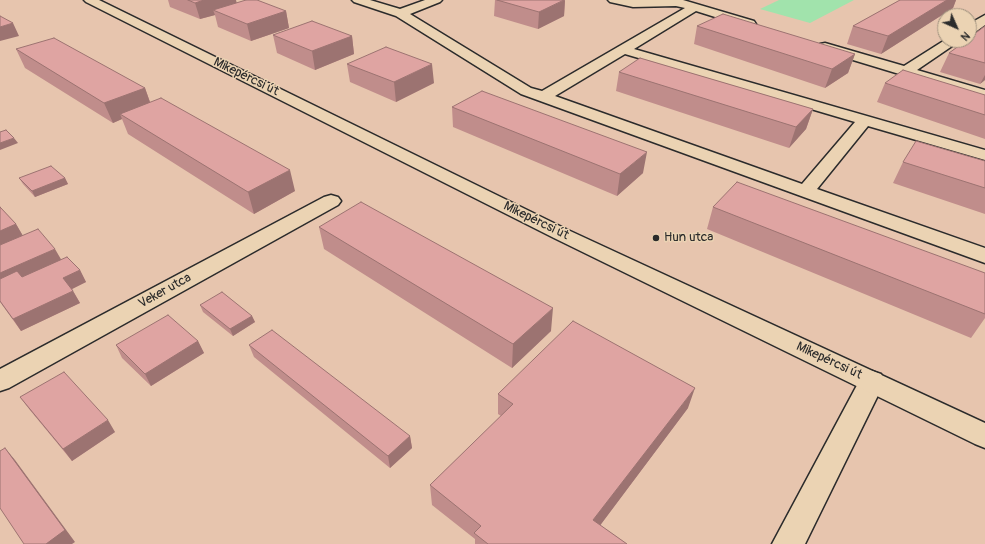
<!DOCTYPE html>
<html>
<head>
<meta charset="utf-8">
<style>
  body { margin:0 }
  #map { position:relative; width:985px; height:544px; overflow:hidden; background:#e7c5ae; font-family:Pangolin,sans-serif }
  canvas { display:block }
  .north { position:absolute; left:937px; top:8px; width:40px; height:40px; box-sizing:border-box; background:#ebd3b3; border:1px solid #9e907d; border-radius:50%; rotate:135deg; font-size:11px; font-weight:700; line-height:16px; text-align:center; color:#2b2b2b }
  .north::after { content:''; display:block; margin:auto; width:14px; height:18px; background:#2b2b2b; clip-path:polygon(50% 0,100% 100%,50% 72%,0 100%) }
</style>
</head>
<body>
<div id="map">
<canvas width="985" height="544"></canvas>
<div class="north">N</div>
</div>
<script>
const g = document.querySelector('canvas').getContext('2d');
g.lineJoin = 'round';
function paint(path, color) {
  g.fillStyle = color;
  g.fill(path, 'evenodd');
}
function shape(rows) {
  const path = new Path2D();
  for (const r of rows) {
    path.moveTo(r[0], r[1]);
    for (let i = 2; i < r.length; i += 2) path.lineTo(r[i], r[i + 1]);
  }
  return path;
}
function stroke(path, color, width, dash) {
  g.strokeStyle = color;
  g.lineWidth = width;
  g.lineCap = dash ? 'butt' : 'round';
  g.setLineDash(dash || []);
  g.stroke(path);
}
function write(font, color, halo, rows, align = 'center') {
  g.font = font + ' Pangolin,sans-serif';
  g.lineWidth = 3;
  g.setLineDash([]);
  g.textBaseline = 'middle';
  g.strokeStyle = halo;
  g.fillStyle = color;
  for (const [text, x, y, turn = 0] of rows) {
    g.save();
    g.translate(x, y);
    g.rotate((+turn || 0) * Math.PI / 180);
    g.textAlign = isNaN(turn) ? turn : align;
    if (halo) g.strokeText(text, 0, 0);
    g.fillText(text, 0, 0);
    g.restore();
  }
}
const green = shape([
  [779,0,854,0,810,23,760,9]
]);
const minor = shape([
  [352,0,370,0,400,9,425,0,442,0,440,2,410,14,531,88,542,91,685,8,676,6,633,7,610,2,608,0,683,0,754,21,756,24,754,27,750,28,696,11,634,49,985,150,985,160,868,126,817,189,985,248,985,263,521,94,396,16,354,2,352,0],
  [625,54,855,122,802,184,555,96,625,54],
  [985,15,985,25,974,33,969,34,969,24,985,15],
  [945,40,961,40,917,70,985,90,985,100,820,50,818,47,820,44,825,43,904,66,945,40],
  [331,195,338,197,341,201,338,205,9,388,0,391,0,369,324,197,331,195],
  [872,371,881,374,885,381,805,544,772,544,863,374,872,371]
]);
const primary = shape([
  [84,0,99,0,568,230,985,423,985,448,975,444,554,238,86,2,84,0]
]);
const wall = shape([
  [168,0,236,0,236,3,286,11,289,28,251,41,218,27,215,15,200,19,170,7],
  [495,0,565,0,564,16,538,29,494,16],
  [900,0,956,0,953,8,881,54,847,44,853,26],
  [697,26,855,54,848,73,825,88,694,44],
  [985,26,985,80,980,84,940,72,949,53],
  [273,35,352,36,354,54,315,70,277,53],
  [16,49,145,88,150,102,295,191,254,214,128,134,122,119,113,123,25,68],
  [347,64,434,83,396,102,350,82],
  [619,72,813,109,806,129,789,148,616,91],
  [885,83,985,95,985,139,877,102],
  [452,107,643,173,617,196,453,127],
  [985,161,985,214,893,183,903,162],
  [19,178,65,178,68,184,35,197,23,184],
  [0,207,16,224,23,236,61,260,80,270,86,282,72,289,80,303,21,331,0,302],
  [713,207,985,273,985,318,971,338,707,229],
  [319,227,551,331,512,368,324,249],
  [200,305,252,316,255,322,233,336,203,312],
  [198,341,204,353,151,386,122,358,116,345],
  [249,345,410,436,412,448,390,468,254,357],
  [498,394,688,408,600,525,627,544,475,544,475,539,432,505,430,485,501,416,498,414],
  [20,397,115,432,72,461,29,409]
]);
const shadedWall = shape([
  [204,0,236,0,238,8,213,10,215,15,200,19,195,3],
  [565,0,564,16,538,29,539,12],
  [947,0,956,0,953,8,881,54,888,36],
  [286,11,289,28,251,41,247,24],
  [13,23,19,36,0,41,0,27],
  [352,36,354,54,315,70,312,51],
  [855,54,848,73,825,88,832,69],
  [432,64,434,83,396,102,394,82],
  [985,75,985,80,980,84],
  [145,88,152,108,120,114,122,119,113,123,104,103],
  [813,109,806,129,789,148,796,127],
  [14,138,18,143,0,150,0,143],
  [647,152,643,173,617,196,620,174],
  [290,170,295,191,254,214,248,192],
  [65,178,68,184,35,197,32,191],
  [16,224,23,236,0,246,0,231],
  [55,249,62,261,0,288,0,273],
  [80,270,86,282,70,290,63,278],
  [73,291,80,303,21,331,13,319],
  [553,308,551,331,512,368,513,344],
  [252,316,255,322,233,336,230,329],
  [198,341,204,353,151,386,145,374],
  [695,388,688,408,590,539,593,520],
  [108,420,115,432,72,461,63,449],
  [410,436,412,448,390,468,388,456],
  [5,448,15,460,75,542,72,544,46,544]
]);
const building = shape([
  [188,0,204,0,195,3,188,0],
  [246,0,257,0,286,11,247,24,213,10,246,0],
  [497,0,564,0,539,12,497,0],
  [900,0,947,0,888,36,853,26,900,0],
  [723,14,855,54,832,69,697,26,723,14],
  [0,16,13,23,0,27,0,16],
  [312,21,352,36,312,51,273,35,312,21],
  [985,26,985,63,949,53,967,40,969,40,969,38,985,26],
  [54,38,145,88,104,103,16,49,54,38],
  [386,47,432,64,394,82,347,64,386,47],
  [640,58,813,109,796,127,619,72,640,58],
  [903,70,985,95,985,115,885,83,903,70],
  [482,91,647,152,620,174,452,107,482,91],
  [161,98,290,170,248,192,120,114,161,98],
  [6,130,14,138,0,143,0,132,6,130],
  [916,141,985,161,985,188,903,162,916,141],
  [51,166,65,178,32,191,19,178,51,166],
  [737,182,985,273,985,314,713,207,737,182],
  [361,202,553,308,513,344,319,227,361,202],
  [0,207,16,224,0,231,0,207],
  [38,229,55,249,0,273,0,245,38,229],
  [67,257,80,270,63,278,73,291,13,319,0,301,0,279,17,271,22,277,67,257],
  [222,292,252,316,230,329,200,305,222,292],
  [168,315,198,341,145,374,116,345,168,315],
  [573,321,695,388,593,520,627,544,488,544,474,533,481,526,430,485,513,404,498,394,573,321],
  [272,330,410,436,388,456,249,345,272,330],
  [64,372,108,420,63,449,20,397,64,372],
  [5,448,65,530,46,544,24,544,0,508,0,451,5,448]
]);
const markers = [
  [656,238,4,"#2b2b2b"]
];
const streetNames = [
  ["Mikepércsi út",246,77,26],
  ["Mikepércsi út",536,221,26],
  ["Veker utca",165,291,-29],
  ["Mikepércsi út",829,361,25]
];
const poiNames = [
  ["Hun utca",664,238]
];
paint(green, '#a1e3ac');
stroke(minor, '#2b2b2b', 3);
stroke(primary, '#2b2b2b', 3);
paint(minor, '#ebd3b3');
paint(primary, '#ebd3b3');
paint(wall, '#c08d8b');
paint(shadedWall, '#9c7371');
paint(building, '#dfa4a2');
stroke(building, '#9c7371', 1);
for (const [x, y, r, color] of markers) {
  const dot = new Path2D();
  dot.arc(x, y, r, 0, 2 * Math.PI);
  g.fillStyle = color;
  g.fill(dot);
  stroke(dot, '#ebd3b3', 1.5);
}
write('13px', '#2b2b2b', '#ebd3b3', streetNames);
write('13px', '#2b2b2b', '#ebd3b3', poiNames, 'left');
</script>
</body>
</html>
